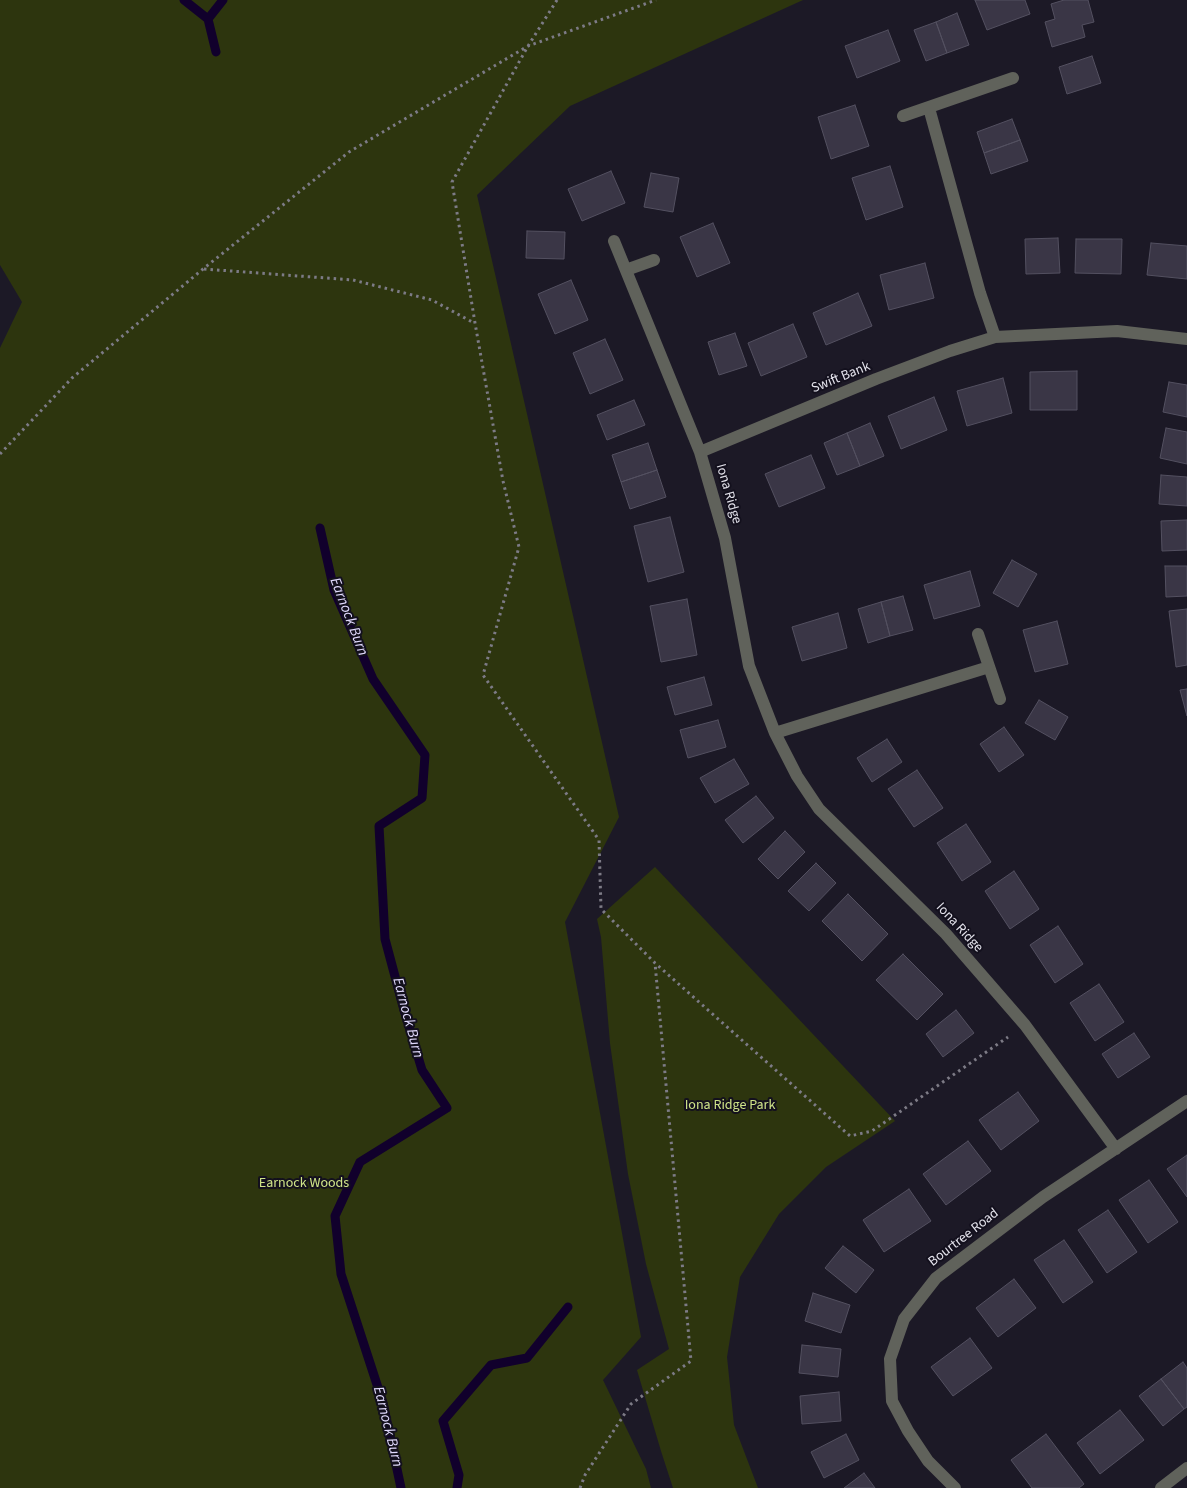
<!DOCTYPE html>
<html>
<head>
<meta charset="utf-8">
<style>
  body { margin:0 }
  canvas { display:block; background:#1c1926 }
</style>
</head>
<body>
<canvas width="1187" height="1488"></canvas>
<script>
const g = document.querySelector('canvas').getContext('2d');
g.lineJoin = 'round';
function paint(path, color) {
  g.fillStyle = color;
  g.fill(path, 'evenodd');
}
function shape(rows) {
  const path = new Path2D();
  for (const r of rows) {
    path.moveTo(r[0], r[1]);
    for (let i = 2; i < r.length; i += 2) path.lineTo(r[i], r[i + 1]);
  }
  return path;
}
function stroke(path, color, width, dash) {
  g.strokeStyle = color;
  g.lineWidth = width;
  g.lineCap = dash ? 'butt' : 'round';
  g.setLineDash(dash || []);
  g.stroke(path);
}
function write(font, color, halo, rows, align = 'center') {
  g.font = font + ' "Source Sans 3",sans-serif';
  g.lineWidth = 4;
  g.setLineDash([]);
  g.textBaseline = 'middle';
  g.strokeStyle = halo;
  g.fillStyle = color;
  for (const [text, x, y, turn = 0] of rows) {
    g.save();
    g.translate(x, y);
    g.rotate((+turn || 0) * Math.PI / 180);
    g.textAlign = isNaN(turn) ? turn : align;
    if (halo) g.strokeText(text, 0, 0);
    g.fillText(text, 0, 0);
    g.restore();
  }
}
const green = shape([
  [0,0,803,0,570,106,477,195,619,817,565,922,641,1337,603,1380,646,1469,651,1488,0,1488,0,348,22,302,0,265],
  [655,867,895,1121,826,1167,779,1214,740,1277,727,1357,734,1425,758,1488,673,1488,661,1451,637,1370,669,1349,646,1264,628,1174,610,1043,601,937,597,919]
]);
const stream = shape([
  [184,0,208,19],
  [216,52,208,19,223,0],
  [320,528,334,590,373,679,425,755,422,798,379,826,385,939,404,1010,422,1070,447,1108,360,1162,335,1216,341,1274,383,1403,401,1488],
  [457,1488,459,1475,443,1421,491,1365,527,1358,568,1307]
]);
const building = shape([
  [975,0,1025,0,1030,14,987,30,975,0],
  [1064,0,1088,0,1094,22,1082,25,1085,37,1052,47,1045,22,1055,19,1051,4,1064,0],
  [957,13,969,45,947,53,936,22,957,13],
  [936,22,947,53,926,61,914,30,936,22],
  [888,30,900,61,857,78,845,46,888,30],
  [1092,56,1101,83,1067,94,1059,67,1092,56],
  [855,105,869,146,831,159,818,117,855,105],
  [1012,119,1020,140,984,153,977,132,1012,119],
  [1020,140,1028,161,991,174,984,153,1020,140],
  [890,166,903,207,866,220,852,178,890,166],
  [611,171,625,203,582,221,568,189,611,171],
  [651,173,679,178,673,212,644,207,651,173],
  [713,223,730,263,697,277,680,237,713,223],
  [527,231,565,232,564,259,526,258,527,231],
  [1058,238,1060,273,1026,274,1025,239,1058,238],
  [1076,239,1122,239,1121,274,1075,273,1076,239],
  [1151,243,1187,246,1187,279,1147,275,1151,243],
  [925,263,934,298,889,310,880,275,925,263],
  [571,280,588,320,555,334,538,294,571,280],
  [858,293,872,326,826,345,813,313,858,293],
  [793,324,807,357,761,376,748,343,793,324],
  [735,333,747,366,719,375,708,342,735,333],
  [605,339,623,380,590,394,573,353,605,339],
  [1077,371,1077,410,1030,410,1030,372,1077,371],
  [1003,378,1012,413,967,426,957,391,1003,378],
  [1169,382,1187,385,1187,417,1163,412,1169,382],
  [934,397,947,430,901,449,888,416,934,397],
  [634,400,645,425,607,440,597,415,634,400],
  [870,423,884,456,860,466,847,433,870,423],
  [1166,428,1187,432,1187,464,1160,458,1166,428],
  [847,433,860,466,837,475,824,443,847,433],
  [648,443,657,470,621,482,612,455,648,443],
  [811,455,825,488,779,507,765,474,811,455],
  [657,470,666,497,630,509,621,482,657,470],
  [1161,475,1187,477,1187,506,1159,504,1161,475],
  [670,517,684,572,648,582,634,526,670,517],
  [1187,520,1187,550,1162,551,1161,521,1187,520],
  [1012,560,1037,574,1018,607,993,593,1012,560],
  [1165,566,1187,566,1187,596,1166,597,1165,566],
  [970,571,980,606,934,619,924,585,970,571],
  [903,596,913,630,890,636,881,602,903,596],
  [687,599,697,655,661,662,650,606,687,599],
  [881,602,890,636,868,643,858,609,881,602],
  [1187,609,1187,665,1176,667,1169,611,1187,609],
  [838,613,847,648,802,661,792,627,838,613],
  [1057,621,1068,664,1035,672,1023,630,1057,621],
  [704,677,712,705,675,715,667,687,704,677],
  [1187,689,1187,716,1180,690,1187,689],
  [1039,700,1068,717,1055,740,1025,723,1039,700],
  [718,720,726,747,688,758,680,730,718,720],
  [1004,727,1024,755,999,772,980,744,1004,727],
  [887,739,902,762,872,782,857,758,887,739],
  [734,759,749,784,715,803,700,778,734,759],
  [917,770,943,808,914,827,888,789,917,770],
  [756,796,774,818,743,843,725,820,756,796],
  [966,824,991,862,962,881,937,843,966,824],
  [785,831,805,852,778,879,758,859,785,831],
  [816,863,836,883,809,911,788,891,816,863],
  [1014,871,1039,909,1010,929,985,891,1014,871],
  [848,894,888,934,862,961,822,921,848,894],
  [1058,926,1083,964,1055,983,1030,945,1058,926],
  [903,954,943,994,917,1020,876,980,903,954],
  [1099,984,1124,1022,1095,1041,1070,1003,1099,984],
  [956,1010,974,1033,943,1057,926,1034,956,1010],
  [1134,1033,1150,1057,1118,1078,1102,1054,1134,1033],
  [1018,1092,1039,1121,1001,1150,979,1120,1018,1092],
  [968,1141,991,1171,946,1205,923,1174,968,1141],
  [1187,1155,1187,1197,1167,1169,1187,1155],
  [1149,1180,1178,1222,1148,1243,1119,1200,1149,1180],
  [909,1189,931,1221,884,1252,863,1220,909,1189],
  [1108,1210,1137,1252,1107,1273,1078,1230,1108,1210],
  [1064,1240,1093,1282,1063,1303,1034,1260,1064,1240],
  [843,1246,874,1270,856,1293,825,1268,843,1246],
  [1014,1279,1036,1308,998,1337,976,1308,1014,1279],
  [813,1293,850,1305,841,1333,805,1321,813,1293],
  [970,1338,992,1368,953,1396,931,1367,970,1338],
  [802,1345,841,1349,838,1377,799,1373,802,1345],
  [1183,1362,1187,1368,1187,1407,1184,1409,1161,1379,1183,1362],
  [1161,1379,1184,1409,1163,1426,1139,1396,1161,1379],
  [839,1392,841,1421,802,1424,800,1396,839,1392],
  [1120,1410,1144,1440,1100,1474,1077,1443,1120,1410],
  [846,1434,859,1460,824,1478,811,1452,846,1434],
  [1046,1434,1084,1484,1079,1488,1032,1488,1011,1460,1046,1434],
  [864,1473,875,1488,844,1488,864,1473]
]);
const path = shape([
  [557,0,528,46,452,182,475,323,503,481,519,547,483,675,599,840,601,909,655,963,850,1136,872,1131,1008,1037],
  [204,269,353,280,432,300,474,323],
  [0,454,72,378,203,269,349,152,528,46,656,0],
  [580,1488,585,1475,631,1404,691,1361,655,963]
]);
const minor = shape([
  [929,108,980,293,995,337],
  [903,116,1013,78],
  [614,241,700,452,725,538,749,666,775,733,797,776,819,809,946,934,1025,1025,1116,1149],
  [626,270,654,260],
  [700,452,876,379,950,351,995,337,1117,331,1187,339],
  [978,634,1000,699],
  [775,733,989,667],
  [955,1488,928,1461,908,1431,892,1401,890,1359,904,1319,936,1278,1043,1197,1187,1101],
  [1161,1488,1187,1468]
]);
const streetNames = [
  ["Swift Bank",841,378,-22],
  ["Iona Ridge",728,494,74],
  ["Iona Ridge",959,928,47],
  ["Bourtree Road",964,1238,-38]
];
const parkNames = [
  ["Iona Ridge Park",730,1106],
  ["Earnock Woods",304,1184]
];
const waterNames = [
  ["Earnock Burn",348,617,69],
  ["Earnock Burn",407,1018,75],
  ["Earnock Burn",387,1427,76]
];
paint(green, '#2d350e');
stroke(stream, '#11002c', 9);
paint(building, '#3a3646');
stroke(building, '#535060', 1);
stroke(path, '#7d7b86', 3, [2.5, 4]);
stroke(minor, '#60625b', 12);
write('14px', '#e3e2eb', '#13101d', streetNames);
write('14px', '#cfe488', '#13101d', parkNames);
write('italic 15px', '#e1dafd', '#13101d', waterNames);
</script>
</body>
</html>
